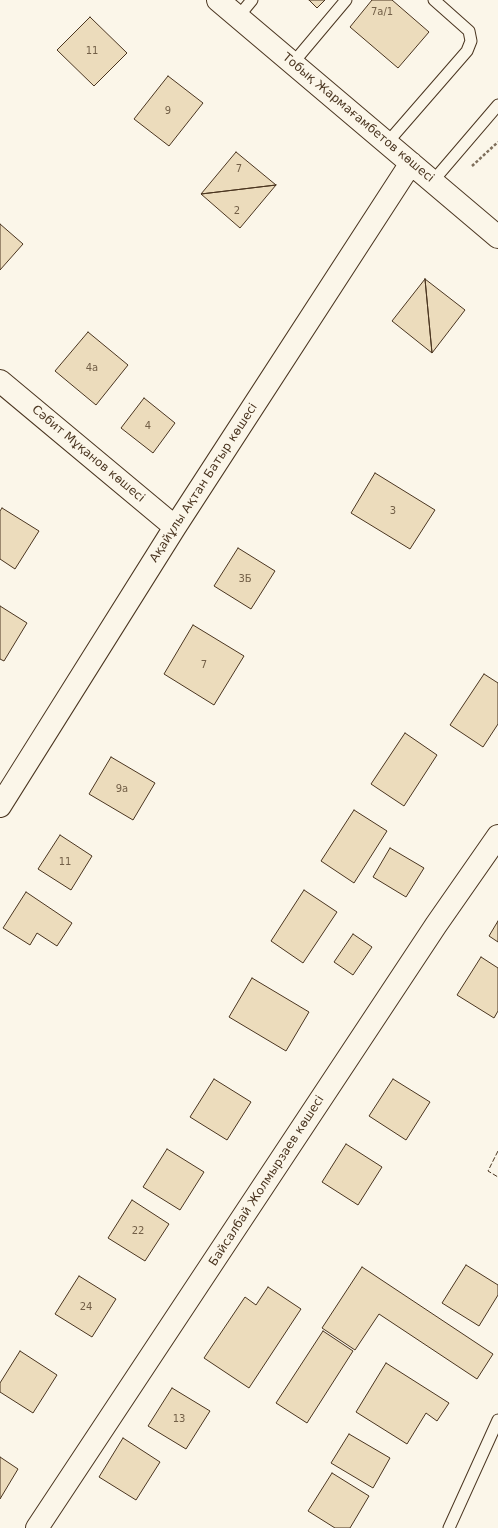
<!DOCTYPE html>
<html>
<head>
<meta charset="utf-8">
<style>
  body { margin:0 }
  canvas { display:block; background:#fbf6e9 }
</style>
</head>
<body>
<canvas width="498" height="1528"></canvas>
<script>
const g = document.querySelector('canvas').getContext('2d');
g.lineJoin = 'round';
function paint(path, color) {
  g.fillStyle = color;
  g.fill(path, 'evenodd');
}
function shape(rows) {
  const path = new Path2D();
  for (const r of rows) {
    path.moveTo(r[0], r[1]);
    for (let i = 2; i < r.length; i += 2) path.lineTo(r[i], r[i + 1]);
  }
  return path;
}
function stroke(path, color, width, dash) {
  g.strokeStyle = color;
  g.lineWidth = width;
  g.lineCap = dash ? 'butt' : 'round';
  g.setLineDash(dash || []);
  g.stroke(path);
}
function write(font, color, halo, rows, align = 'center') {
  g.font = font + ' "DejaVu Sans",sans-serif';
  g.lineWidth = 3;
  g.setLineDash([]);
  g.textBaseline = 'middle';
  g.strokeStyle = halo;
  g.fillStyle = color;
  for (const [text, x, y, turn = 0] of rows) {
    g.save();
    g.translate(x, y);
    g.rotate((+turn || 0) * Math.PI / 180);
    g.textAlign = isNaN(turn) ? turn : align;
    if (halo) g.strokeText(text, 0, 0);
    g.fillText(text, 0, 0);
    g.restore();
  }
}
const building = shape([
  [309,0,325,0,317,8,309,0],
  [372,0,392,0,429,32,398,68,350,27,372,0],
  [90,17,127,53,94,86,57,50,90,17],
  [168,76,203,103,169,146,134,119,168,76],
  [236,152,276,185,201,194,236,152],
  [276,185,240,228,201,194,276,185],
  [0,224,23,244,0,270,0,224],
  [425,279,465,310,432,353,425,279],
  [425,279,432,353,392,321,425,279],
  [88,332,128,365,96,405,55,371,88,332],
  [144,398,175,423,153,453,121,428,144,398],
  [375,473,435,510,410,549,351,513,375,473],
  [2,508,39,531,15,569,0,559,0,511,2,508],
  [238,548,275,571,251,609,214,586,238,548],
  [0,606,27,623,4,661,0,659,0,606],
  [193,625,244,656,214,705,164,674,193,625],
  [484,674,498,683,498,724,483,747,450,725,484,674],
  [405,733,437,755,404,806,371,784,405,733],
  [111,757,155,783,133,820,89,794,111,757],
  [354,810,387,831,354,883,321,861,354,810],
  [60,835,92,856,71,890,38,869,60,835],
  [390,848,424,868,406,897,373,877,390,848],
  [304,890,337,912,303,963,271,941,304,890],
  [26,892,72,923,57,946,37,933,30,945,3,928,26,892],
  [498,921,498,942,489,936,498,921],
  [353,934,372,947,353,975,334,962,353,934],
  [481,957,498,968,498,1011,494,1018,457,995,481,957],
  [252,978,309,1012,286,1051,229,1017,252,978],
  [214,1079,251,1102,227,1140,190,1117,214,1079],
  [393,1079,430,1102,406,1140,369,1116,393,1079],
  [346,1144,382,1167,358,1205,322,1182,346,1144],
  [167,1149,204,1172,180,1210,143,1187,167,1149],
  [132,1200,169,1224,145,1261,108,1238,132,1200],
  [466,1265,498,1285,498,1295,479,1326,442,1303,466,1265],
  [362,1267,493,1354,477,1379,379,1314,355,1350,322,1328,362,1267],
  [79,1276,116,1299,92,1337,55,1314,79,1276],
  [268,1287,301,1309,249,1388,204,1358,245,1297,256,1305,268,1287],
  [323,1331,353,1351,307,1423,276,1403,323,1331],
  [20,1351,57,1375,33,1413,0,1392,0,1383,20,1351],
  [386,1363,449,1403,437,1421,426,1413,407,1444,356,1412,386,1363],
  [172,1388,210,1411,186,1449,148,1426,172,1388],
  [349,1434,390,1458,373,1488,331,1463,349,1434],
  [123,1438,160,1462,136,1500,99,1477,123,1438],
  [0,1457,18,1469,0,1499,0,1457],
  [332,1473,369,1496,350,1528,335,1528,308,1511,332,1473]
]);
const path = shape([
  [472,166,498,142]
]);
const lane = shape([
  [238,17,252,0],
  [293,63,346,0],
  [387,143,467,51,471,41,469,31,434,0],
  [433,181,498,105],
  [449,1528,498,1420]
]);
const street = shape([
  [218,0,498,237],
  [0,381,175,527],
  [0,806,175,527,411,163],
  [37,1528,436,925,498,836]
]);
const fence = shape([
  [498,1151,488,1171,498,1177]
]);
const numberNames = [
  ["7а/1",382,12],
  ["11",92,51],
  ["9",168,111],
  ["7",239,169],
  ["2",237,211],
  ["4а",92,368],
  ["4",148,426],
  ["3",393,511],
  ["3Б",245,579],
  ["7",204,665],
  ["9а",122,789],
  ["11",65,862],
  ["22",138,1231],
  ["24",86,1307],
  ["13",179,1419]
];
const streetNames = [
  ["Тобық Жармағамбетов көшесі",358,118,40],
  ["Сәбит Мұқанов көшесі",88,454,40],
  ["Ақайұлы Ақтан Батыр көшесі",204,483,-57],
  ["Байсалбай Жолмырзаев көшесі",267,1181,-57]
];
paint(building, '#ecdcbc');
stroke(building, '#4a3520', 1);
stroke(lane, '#4a3520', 13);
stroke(street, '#4a3520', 24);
stroke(path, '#7f6f5c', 2.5, [3, 2]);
stroke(lane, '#fbf6e9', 11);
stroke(street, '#fbf6e9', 22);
stroke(fence, '#4a3520', 1, [5, 2]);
write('10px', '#725f47', null, numberNames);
write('12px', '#4a3520', '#fbf6e9', streetNames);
</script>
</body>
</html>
